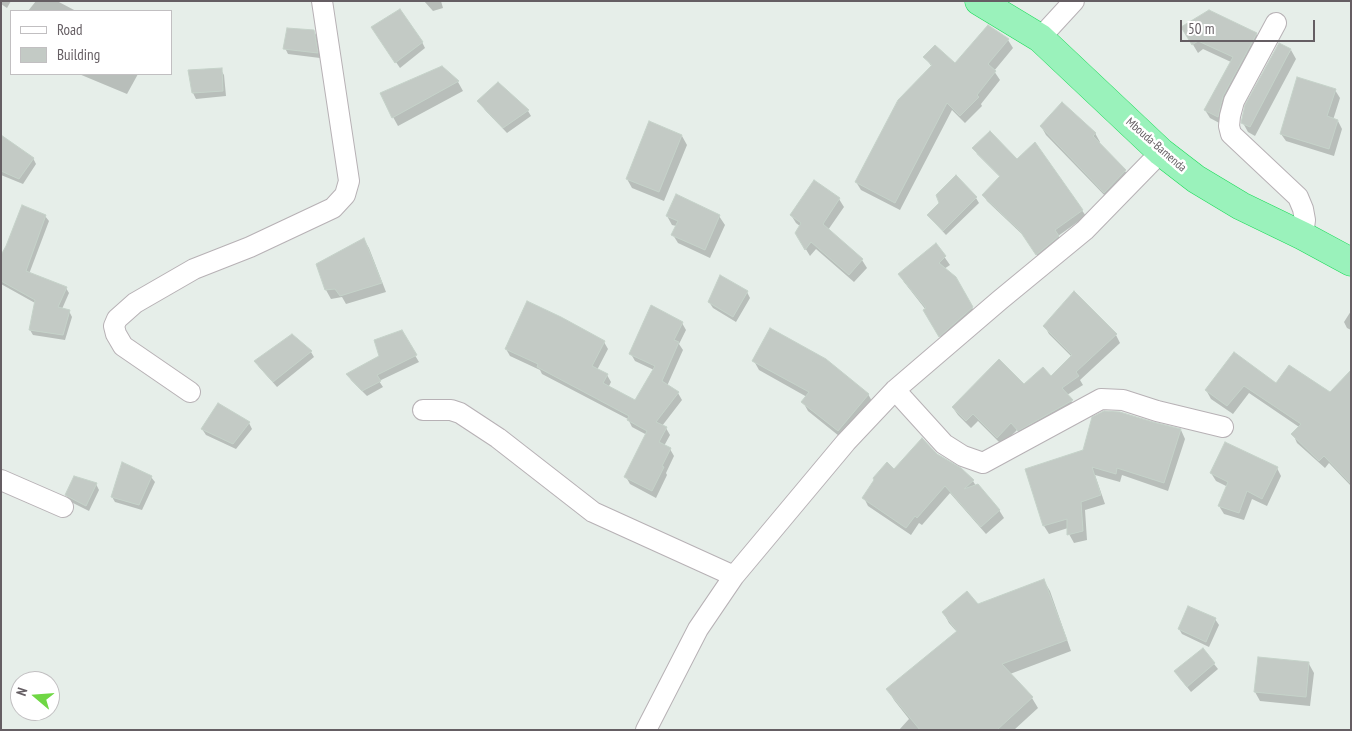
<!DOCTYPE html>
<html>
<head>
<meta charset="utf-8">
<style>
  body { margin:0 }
  #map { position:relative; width:1352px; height:731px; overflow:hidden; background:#e6eee9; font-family:"PT Sans Narrow",sans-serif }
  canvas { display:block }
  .frame { position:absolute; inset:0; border:2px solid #655e63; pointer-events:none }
  .legend { position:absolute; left:10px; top:10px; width:162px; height:65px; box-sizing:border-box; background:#fff; border:1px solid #c1bfc1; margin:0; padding:6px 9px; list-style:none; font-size:15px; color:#655e63 }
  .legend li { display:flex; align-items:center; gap:10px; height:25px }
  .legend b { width:25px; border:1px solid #c1bfc1 }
  .north { position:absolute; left:10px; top:671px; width:50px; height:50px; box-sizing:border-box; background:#fff; border:1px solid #c1bfc1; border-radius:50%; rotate:288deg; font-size:14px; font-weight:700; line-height:20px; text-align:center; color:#655e63 }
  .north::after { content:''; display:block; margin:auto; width:18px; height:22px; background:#6fd744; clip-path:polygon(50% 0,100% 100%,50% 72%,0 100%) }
  .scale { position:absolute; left:1180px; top:20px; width:135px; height:22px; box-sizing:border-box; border:2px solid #655e63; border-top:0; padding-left:6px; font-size:15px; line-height:18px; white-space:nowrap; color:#655e63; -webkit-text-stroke:4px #fff; paint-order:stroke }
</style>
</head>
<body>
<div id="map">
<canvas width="1352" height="731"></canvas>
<div class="frame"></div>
<ul class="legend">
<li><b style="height:6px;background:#fff"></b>Road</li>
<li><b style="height:14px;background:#c3cac5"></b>Building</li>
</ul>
<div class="north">N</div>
<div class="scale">50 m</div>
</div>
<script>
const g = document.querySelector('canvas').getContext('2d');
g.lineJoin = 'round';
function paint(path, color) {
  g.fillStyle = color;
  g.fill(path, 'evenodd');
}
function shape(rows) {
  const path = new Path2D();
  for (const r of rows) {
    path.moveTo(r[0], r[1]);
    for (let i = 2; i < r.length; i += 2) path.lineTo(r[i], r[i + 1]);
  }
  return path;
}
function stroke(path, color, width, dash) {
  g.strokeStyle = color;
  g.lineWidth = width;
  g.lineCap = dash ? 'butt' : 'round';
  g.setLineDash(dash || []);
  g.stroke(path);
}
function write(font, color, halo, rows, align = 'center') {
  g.font = font + ' "PT Sans Narrow",sans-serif';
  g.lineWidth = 5;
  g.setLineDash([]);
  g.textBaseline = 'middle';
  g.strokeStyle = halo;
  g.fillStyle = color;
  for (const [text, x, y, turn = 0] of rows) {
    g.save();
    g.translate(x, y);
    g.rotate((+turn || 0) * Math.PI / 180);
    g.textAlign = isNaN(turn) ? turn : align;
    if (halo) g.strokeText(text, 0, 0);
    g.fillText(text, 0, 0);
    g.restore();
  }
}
const shadow = shape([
  [1,1,11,1,7,8,1,4],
  [36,1,57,1,76,11,28,11],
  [424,1,441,1,443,8,433,11],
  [988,26,1008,40,1013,48,994,71,1000,80,981,104,982,106,965,123,952,110,900,210,861,190,856,182,932,67,925,57,956,65],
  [1183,28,1256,34,1261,42,1223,125,1210,118,1205,110,1231,62,1203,49,1198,53],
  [314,31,317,37,320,58,288,54,285,48],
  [376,33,422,42,425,48,400,68],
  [1291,50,1296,59,1255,136,1248,132,1243,123],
  [442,68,458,82,463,91,398,126,393,117],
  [221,70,224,75,226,96,196,99,193,93],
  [79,74,138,74,127,94],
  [498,83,528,111,531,116,507,133,485,110,481,104],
  [1335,90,1340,98,1333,120,1338,121,1342,129,1334,156,1286,141,1281,134],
  [649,123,682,136,687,145,664,201,632,188,627,179],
  [1041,126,1095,133,1100,142,1099,143,1125,171,1131,180,1110,201,1046,135],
  [1,136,33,158,36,164,23,184,1,175],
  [1034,144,1086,216,1058,236,1062,242,1040,260,1025,237,987,201,983,195,1001,178,977,154,974,148,1017,161],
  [956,176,976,198,979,203,946,235,932,220,929,215,941,203],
  [839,199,844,207,828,230,862,260,867,268,854,282,816,249,810,256,796,233,801,227,796,223,791,215],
  [45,216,49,221,29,274,66,288,69,293,62,309,69,311,72,317,65,340,33,335,30,330,35,303,1,284,1,258],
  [667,216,719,216,725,225,710,258,678,243,673,235,676,226,672,225],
  [364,240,369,248,386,292,346,304,342,297,331,299,326,290],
  [936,245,950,265,944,269,955,278,977,316,944,343,925,310,926,310,904,282,900,275],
  [747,292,750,298,736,322,713,308,709,302],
  [1351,311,1351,330,1347,328,1344,322],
  [682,323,686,330,679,344,683,350,667,386,678,393,682,400,662,426,666,428,670,435,664,446,670,449,674,456,666,473,667,475,656,498,630,484,626,477,647,435,632,427,628,419,542,374,540,370,510,356,506,349,604,342,608,349,597,370,607,375,611,382,608,388,635,402,654,370,635,361,631,354],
  [1045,327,1116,335,1120,343,1080,380,1083,385,1067,395,1077,409,1023,438,1017,430,1002,445,978,421,971,428,958,415,953,408,1051,378,1072,357,1049,334],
  [401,332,419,362,379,381,383,387,367,396,351,380,348,374,380,356],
  [311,352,314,357,277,387,259,367,256,361],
  [1235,354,1277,385,1330,394,1351,372,1351,486,1329,463,1325,468,1297,443,1293,434,1299,427,1249,393,1233,414,1211,399,1206,390],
  [754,361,868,394,873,403,844,440,808,411,803,402,807,397,759,370],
  [249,423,252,429,236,449,206,435,202,429],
  [1181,430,1185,439,1168,491,1122,475,1120,482,1095,475,1105,504,1085,510,1087,540,1074,543,1069,534,1068,528,1049,534,1044,526,1028,474],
  [937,455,973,481,976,486,999,510,1004,518,986,534,950,493,922,525,919,523,911,535,868,506,864,498,894,471],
  [1277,468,1281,476,1267,506,1252,499,1244,520,1224,514,1219,506,1228,487,1216,481,1211,473],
  [151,477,155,482,142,510,115,502,112,497],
  [96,484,99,490,89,511,69,501,66,495],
  [1044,581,1050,591,1071,651,1010,674,1032,698,1038,708,1014,730,899,730,909,719,894,700,888,689,957,632,949,623,943,612,978,606],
  [1215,619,1219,625,1209,647,1182,634,1179,629],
  [1203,650,1218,669,1191,692,1179,677],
  [1309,664,1314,673,1310,706,1260,701,1255,692]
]);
const building = shape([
  [400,9,423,42,395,63,371,27,400,9],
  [1209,10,1257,33,1223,96,1218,117,1204,110,1233,57,1198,41,1192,45,1181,27,1209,10],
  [988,25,1009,39,988,64,996,71,977,95,979,97,960,116,947,103,895,203,855,182,898,100,932,65,923,57,935,45,955,63,988,25],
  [287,28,314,30,318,53,283,49,287,28],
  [1279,43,1291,49,1250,127,1241,123,1245,105,1279,43],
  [442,66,459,81,392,118,380,93,442,66],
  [222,68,223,91,192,93,188,70,222,68],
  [1297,77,1336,89,1327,116,1338,120,1329,149,1280,134,1297,77],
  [498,82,529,110,503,128,477,101,498,82],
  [1062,102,1096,133,1093,136,1126,170,1104,193,1040,126,1062,102],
  [649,121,682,135,659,192,626,179,649,121],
  [990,131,1017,159,1035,142,1083,210,1055,230,1059,236,1036,255,1020,231,982,195,1000,176,972,148,990,131],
  [1,135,34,158,19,179,1,171,1,135],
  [956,175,977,197,943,231,927,215,939,203,936,195,956,175],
  [814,180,840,198,823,224,863,259,849,275,811,242,805,250,795,233,801,223,790,215,814,180],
  [676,194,720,215,705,250,671,235,678,221,666,216,676,194],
  [22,205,46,215,26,271,67,287,58,307,70,310,63,335,29,330,35,300,1,281,1,255,6,246,22,205],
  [364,238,382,283,340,296,335,289,325,290,316,264,364,238],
  [936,243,946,256,939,263,956,277,973,307,939,337,923,310,926,308,898,274,936,243],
  [720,275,748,291,733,317,708,302,720,275],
  [1074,291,1117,334,1076,372,1079,376,1062,388,1073,400,1018,431,1011,423,997,438,973,414,966,421,952,407,999,359,1024,384,1043,367,1051,376,1072,355,1043,326,1074,291],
  [527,301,561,317,605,341,592,366,608,374,603,383,635,400,655,366,629,354,651,305,683,322,674,340,679,342,662,381,679,392,656,422,667,427,659,442,671,448,662,466,664,467,652,491,624,477,647,431,627,420,629,416,537,367,538,364,505,349,527,301],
  [770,328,826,359,869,394,838,431,801,402,809,392,752,361,770,328],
  [402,330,417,355,377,375,381,381,362,391,346,374,379,356,374,340,402,330],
  [292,334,312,351,273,382,254,361,292,334],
  [1234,352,1276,383,1289,365,1330,392,1351,370,1351,484,1324,456,1319,461,1291,434,1301,424,1244,386,1227,406,1205,390,1234,352],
  [218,403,250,422,233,444,201,429,218,403],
  [1104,411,1120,412,1153,422,1181,429,1164,483,1117,468,1116,474,1092,467,1101,495,1081,502,1083,531,1067,535,1067,519,1043,526,1025,469,1083,450,1092,417,1104,411],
  [922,438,937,454,961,468,974,480,964,489,978,484,1000,510,981,527,945,486,917,518,915,516,906,528,862,498,874,480,873,478,887,462,894,469,922,438],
  [1225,442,1278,467,1262,499,1247,491,1239,513,1218,506,1228,482,1210,473,1225,442],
  [122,462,152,476,139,505,111,497,122,462],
  [74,476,97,483,86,506,65,495,74,476],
  [1044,579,1067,640,1002,664,1033,697,997,730,920,730,886,689,957,631,942,612,967,591,978,604,1044,579],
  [1188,606,1216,618,1206,642,1178,629,1188,606],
  [1203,648,1215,663,1187,687,1174,671,1203,648],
  [1258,657,1309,662,1306,697,1254,692,1258,657]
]);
const minor = shape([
  [1276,23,1234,101,1230,116,1229,126,1231,134,1298,197,1303,209,1305,220,1303,236],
  [1040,38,1074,1],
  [895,390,944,444,963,456,983,463,1101,399,1123,400,1157,411,1223,427],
  [190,392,123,346,116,334,114,326,117,319,135,303,194,269,250,247,333,208,345,195,349,181,322,1],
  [423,410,451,410,460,413,498,438,593,512,734,576],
  [1,480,63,507],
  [646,730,698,629,734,576,846,442,895,390,1000,300,1085,230,1161,152]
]);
const highway = shape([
  [979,1,1040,38,1161,152,1196,179,1241,206,1303,236,1351,262]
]);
const streetNames = [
  ["Mbouda-Bamenda",1156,145,41]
];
paint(shadow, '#0003');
paint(building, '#c3cac5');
stroke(building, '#c5d2c9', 1);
stroke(minor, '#b7b1b5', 22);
stroke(highway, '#19db57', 29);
stroke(minor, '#fff', 20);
stroke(highway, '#9af2bb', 28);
write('12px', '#655e63', '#fff', streetNames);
</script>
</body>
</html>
